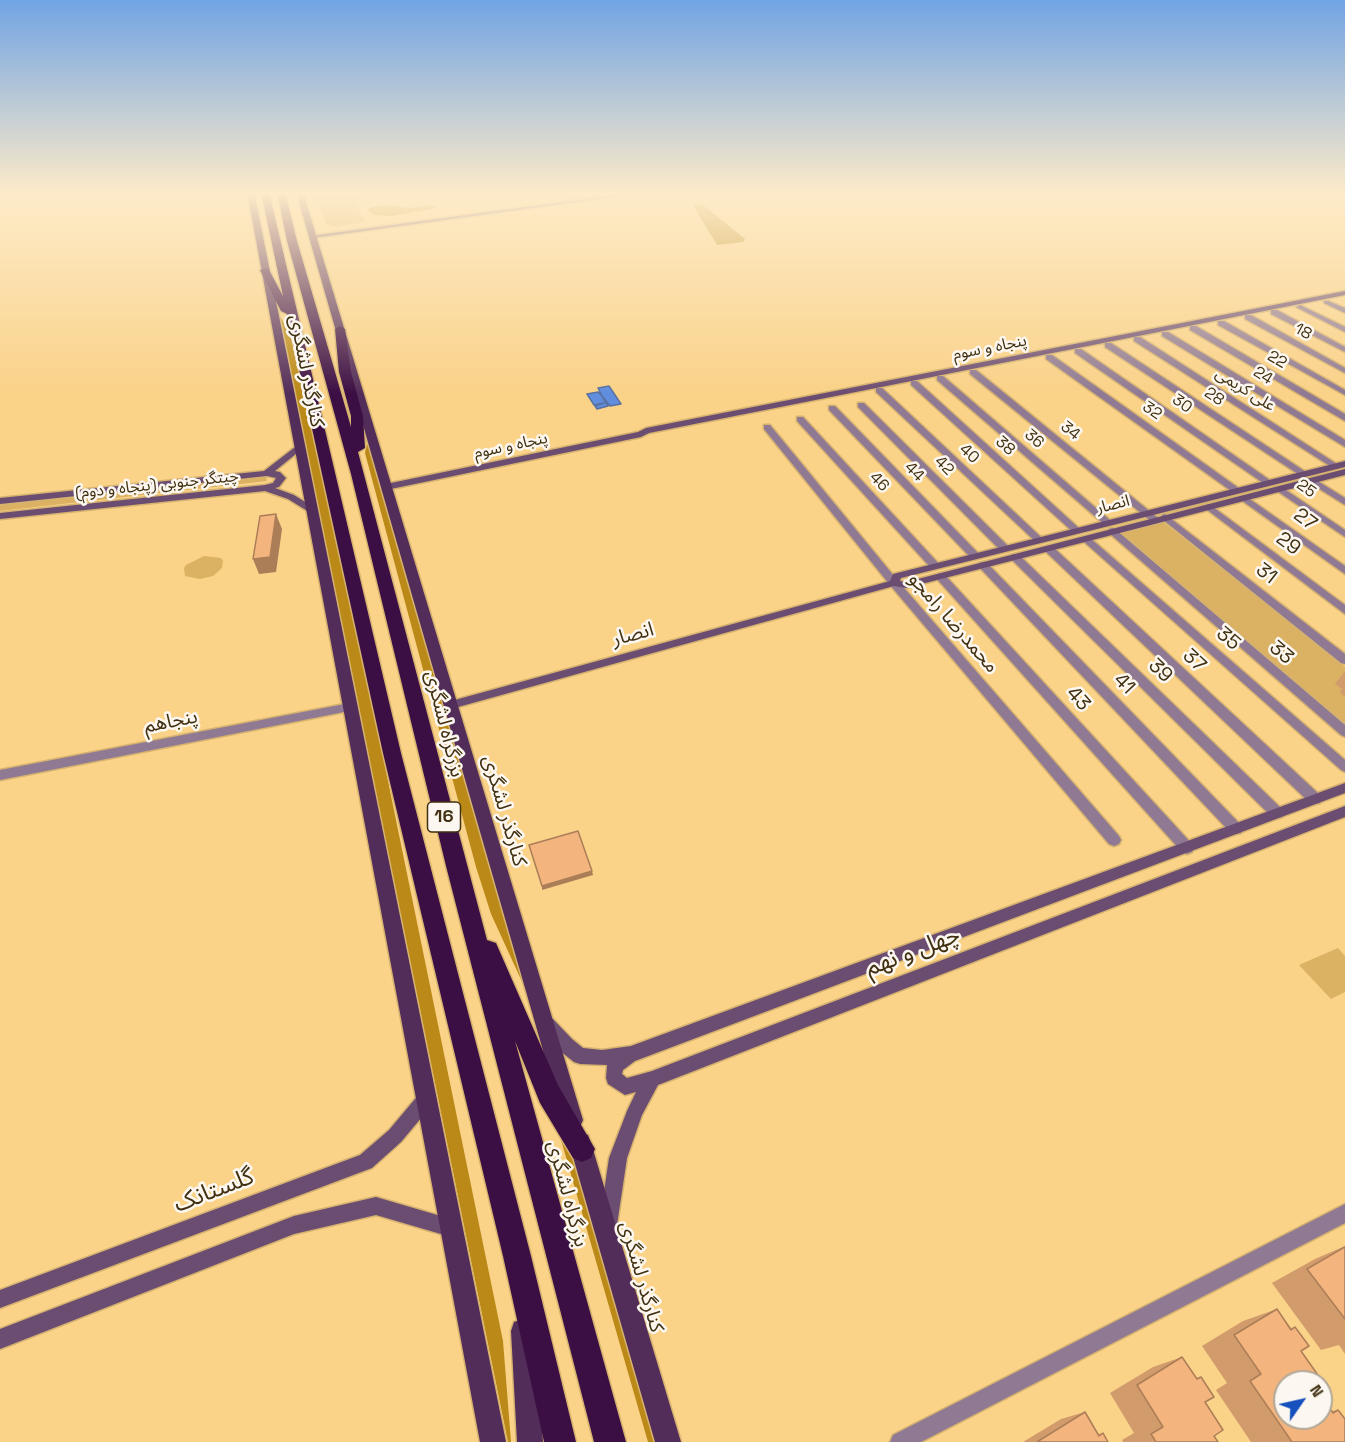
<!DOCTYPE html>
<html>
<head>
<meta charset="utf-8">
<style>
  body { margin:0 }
  #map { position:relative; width:1345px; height:1442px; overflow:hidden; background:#fad288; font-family:"Space Grotesk",sans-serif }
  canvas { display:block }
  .north { position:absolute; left:1273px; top:1370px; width:60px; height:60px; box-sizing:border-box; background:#fcf8f1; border:2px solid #b1a898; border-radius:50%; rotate:56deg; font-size:16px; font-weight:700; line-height:24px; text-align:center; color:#413112 }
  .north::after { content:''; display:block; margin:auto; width:21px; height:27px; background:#1751bd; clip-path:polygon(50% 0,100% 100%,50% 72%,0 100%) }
</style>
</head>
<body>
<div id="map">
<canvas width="1345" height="1442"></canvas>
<div class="north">N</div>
</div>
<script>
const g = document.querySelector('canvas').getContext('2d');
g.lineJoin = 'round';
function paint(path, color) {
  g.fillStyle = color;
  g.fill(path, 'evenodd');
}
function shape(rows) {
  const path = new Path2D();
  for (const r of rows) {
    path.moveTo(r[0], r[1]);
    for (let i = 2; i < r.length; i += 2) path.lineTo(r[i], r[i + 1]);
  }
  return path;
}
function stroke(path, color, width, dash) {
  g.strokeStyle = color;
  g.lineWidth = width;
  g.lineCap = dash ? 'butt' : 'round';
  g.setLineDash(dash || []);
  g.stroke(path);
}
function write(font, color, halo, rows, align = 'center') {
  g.font = font + ' "Space Grotesk","Noto Sans Arabic",sans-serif';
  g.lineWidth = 5;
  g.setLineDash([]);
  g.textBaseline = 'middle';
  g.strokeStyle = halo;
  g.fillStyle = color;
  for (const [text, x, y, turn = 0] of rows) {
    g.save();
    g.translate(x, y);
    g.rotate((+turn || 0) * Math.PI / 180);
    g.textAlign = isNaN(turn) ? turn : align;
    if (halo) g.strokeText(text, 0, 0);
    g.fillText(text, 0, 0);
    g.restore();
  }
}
const green = shape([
  [315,192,350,192,365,222,336,227,326,224],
  [266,476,267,481,0,511,0,504],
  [1162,521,1345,667,1345,729,1118,533],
  [204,556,221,558,223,561,222,568,213,576,200,579,185,576,184,568,186,565],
  [1338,948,1345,956,1345,992,1331,999,1299,965]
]);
const forest = shape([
  [702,204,745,239,743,242,717,245,693,205],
  [389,205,410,208,430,205,437,208,391,216,374,215,367,210,372,207],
  [278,313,292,336,374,713,503,1341,511,1442,508,1442],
  [368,439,529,997,491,914,476,867,365,453],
  [553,1112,586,1149,672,1442,648,1442]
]);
const water = shape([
  [609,386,621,404,610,406,602,396,608,406,597,409,595,406,604,403,594,405,587,394,598,392,602,396,598,388,609,386]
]);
const street = shape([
  [1324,301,1328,301,1345,308,1345,313,1324,303,1324,301],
  [1300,305,1345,327,1345,332,1298,308,1296,307,1300,305],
  [1271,310,1277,310,1345,347,1345,352,1271,314,1271,310],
  [1245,315,1251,315,1345,368,1345,373,1245,319,1245,315],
  [1218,321,1224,321,1345,390,1345,395,1218,325,1218,321],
  [1190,326,1196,326,1345,414,1345,421,1190,330,1190,326],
  [1162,332,1168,332,1345,440,1345,447,1162,336,1162,332],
  [1134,337,1140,337,1340,466,1336,469,1333,468,1134,341,1134,337],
  [1105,343,1111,343,1309,474,1304,477,1301,476,1105,347,1105,343],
  [1075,349,1081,349,1274,483,1272,485,1266,485,1075,353,1075,349],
  [1046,355,1052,355,1240,489,1240,493,1234,493,1046,359,1046,355],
  [970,370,976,370,1158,518,1158,522,1152,522,970,374,970,370],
  [937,376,943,376,1111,521,1111,525,1105,525,937,380,937,376],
  [911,381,917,381,1080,529,1080,533,1074,533,911,385,911,381],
  [876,388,882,388,1042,538,1042,542,1036,542,876,392,876,388],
  [858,403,864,403,1009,547,1009,551,1001,551,858,407,858,403],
  [829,406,835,406,979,554,979,558,971,558,829,410,829,406],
  [797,417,803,417,939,564,939,568,931,568,797,421,797,417],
  [764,425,770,425,898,581,1119,836,1121,840,1119,844,1114,846,1109,844,890,585,764,429,764,425],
  [1313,478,1345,498,1345,505,1310,483,1308,481,1313,478],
  [1280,486,1345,530,1345,537,1277,491,1275,489,1280,486],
  [1244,495,1345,566,1345,574,1241,500,1239,498,1244,495],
  [1209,504,1345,605,1345,614,1206,509,1206,505,1209,504],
  [1165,514,1345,654,1345,664,1341,663,1162,519,1162,515,1165,514],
  [1112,528,1115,529,1345,725,1345,737,1341,735,1109,533,1109,529,1112,528],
  [1086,536,1089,537,1345,760,1345,772,1341,770,1083,541,1081,539,1086,536],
  [1049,546,1053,547,1320,795,1321,799,1320,803,1315,804,1310,803,1045,551,1045,547,1049,546],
  [1015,554,1019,555,1282,809,1284,813,1282,817,1277,818,1272,817,1011,559,1011,555,1015,554],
  [983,562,987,563,1241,825,1243,829,1241,833,1236,834,1231,833,979,567,979,563,983,562],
  [940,573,944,574,1192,844,1194,848,1192,852,1187,854,1182,852,936,578,935,576,940,573],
  [350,703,356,707,354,710,0,780,0,770,350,703],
  [1345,1204,1345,1223,921,1442,890,1442,893,1435,1345,1204]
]);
const secondary = shape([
  [636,192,650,192,313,238,310,236,636,192],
  [1345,291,1345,295,649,433,641,437,386,490,381,487,386,484,638,432,646,428,1345,291],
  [299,444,302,445,302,449,275,471,280,472,286,478,279,487,275,488,294,495,315,508,315,512,309,512,288,499,265,491,0,519,0,513,265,485,273,483,276,478,267,476,0,504,0,498,264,471,299,444],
  [1345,461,1345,467,901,578,900,581,906,582,1345,469,1345,475,906,588,894,586,451,709,445,705,451,701,890,581,893,574,1345,461],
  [1345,783,1345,793,635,1061,623,1070,622,1074,627,1078,652,1071,1345,806,1345,817,658,1085,642,1115,627,1158,617,1225,614,1231,608,1234,602,1231,599,1225,609,1158,627,1111,636,1092,625,1095,608,1084,606,1078,607,1065,580,1064,574,1062,560,1051,541,1029,539,1024,541,1019,547,1016,553,1019,572,1039,583,1048,602,1050,631,1046,1345,783],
  [426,1091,432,1093,434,1099,432,1105,401,1142,372,1168,0,1308,0,1290,360,1155,389,1130,420,1093,426,1091],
  [376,1197,451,1219,457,1222,460,1228,457,1234,451,1237,376,1215,294,1234,0,1349,0,1329,294,1216,376,1197]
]);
const primary = shape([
  [247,192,254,192,506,1442,480,1442,247,192],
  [296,192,303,192,583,1120,580,1127,573,1130,566,1127,563,1120,296,192],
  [580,1132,588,1135,591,1143,681,1442,655,1442,569,1143,572,1135,580,1132],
  [523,1319,532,1322,535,1331,543,1442,517,1442,511,1331,514,1322,523,1319]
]);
const highway = shape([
  [261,192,269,192,401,753,531,1256,576,1442,544,1442,503,1256,383,753,287,314,281,311,260,270,268,268,283,296,261,192],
  [277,192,285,192,297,241,351,427,351,416,339,372,335,329,340,326,345,329,351,372,363,416,365,448,358,452,487,940,496,943,558,1085,595,1149,591,1158,582,1162,573,1158,540,1103,515,1041,626,1442,594,1442,446,866,351,474,287,241,277,192]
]);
const wall = shape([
  [1345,671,1345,697,1340,692,1342,689,1335,684],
  [1345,1246,1345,1354,1339,1345,1321,1350,1272,1283,1315,1259],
  [1277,1309,1291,1328,1295,1327,1301,1351,1285,1382,1332,1411,1338,1410,1345,1442,1251,1442,1216,1390,1227,1383,1202,1346,1243,1321],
  [1182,1357,1196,1378,1201,1377,1205,1402,1214,1436,1218,1442,1123,1442,1122,1440,1134,1433,1110,1393,1153,1367],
  [1085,1412,1098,1434,1103,1433,1108,1442,1023,1442,1061,1419]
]);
const shadedWall = shape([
  [276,514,282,529,276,572,259,574,253,559],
  [592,871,593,875,542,890,542,886]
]);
const building = shape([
  [276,514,270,557,253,559,260,516,276,514],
  [578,831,592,871,542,886,529,845,578,831],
  [1345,1247,1345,1319,1307,1269,1345,1247],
  [1277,1309,1291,1330,1295,1327,1309,1346,1301,1351,1320,1378,1313,1382,1285,1382,1285,1418,1321,1418,1321,1396,1333,1413,1338,1410,1345,1419,1345,1442,1292,1442,1250,1381,1261,1374,1234,1335,1277,1309],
  [1182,1357,1197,1379,1201,1377,1214,1397,1205,1402,1223,1430,1214,1436,1218,1442,1156,1442,1151,1434,1163,1427,1137,1385,1182,1357],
  [1085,1412,1099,1436,1103,1433,1108,1442,1037,1442,1085,1412]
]);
const farStreetnames = [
  ["18",1303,332,29],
  ["پنجاه و سوم",990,348,-11],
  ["22",1277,360,30],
  ["24",1263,376,32],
  ["علی کریمی",1245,390,32],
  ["28",1214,397,33],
  ["30",1182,404,35],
  ["32",1152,411,35],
  ["34",1070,431,39],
  ["36",1034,439,41],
  ["پنجاه و سوم",511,446,-12],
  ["38",1005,446,42],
  ["40",969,454,43],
  ["42",944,466,45],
  ["44",914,472,46],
  ["46",879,482,47],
  ["چیتگر جنوبی (پنجاه و دوم)",157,485,-6],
  ["25",1306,489,35],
  ["انصار",1113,505,-14]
];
const shields = [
  [444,817,33]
];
const shieldNames = [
  ["16",444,817]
];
const streetNames = [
  ["کنارگذر لشگری",306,371,79],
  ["27",1305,520,36],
  ["29",1288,544,37],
  ["31",1266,574,38],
  ["محمدرضا رامجو",953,623,49],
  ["انصار",633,635,-15],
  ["35",1228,639,41],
  ["33",1281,653,41],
  ["37",1194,661,43],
  ["39",1160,671,44],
  ["41",1124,684,46],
  ["43",1078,699,48],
  ["پنجاهم",171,722,-11],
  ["بزرگراه لشگری",444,724,76],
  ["کنارگذر لشگری",504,811,74],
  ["بزرگراه لشگری",567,1194,75],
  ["کنارگذر لشگری",641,1277,74]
];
const nearStreetnames = [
  ["چهل و نهم",913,952,-21],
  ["گلستانک",214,1191,-21]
];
paint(green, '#dbb163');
paint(forest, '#bb8917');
paint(water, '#608dde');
stroke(water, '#5771a1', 1.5);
stroke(street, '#d5b270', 3);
stroke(secondary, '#d5b270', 3);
stroke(primary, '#d5b270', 3);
stroke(highway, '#d5b270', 3);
paint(street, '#907a93');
paint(secondary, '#6c4d72');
paint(primary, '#532d59');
paint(highway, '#3c0f44');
paint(wall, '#d29b6c');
paint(shadedWall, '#ab7e58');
paint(building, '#f4b47d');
stroke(building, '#ab7e58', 1.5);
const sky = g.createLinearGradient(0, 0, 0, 394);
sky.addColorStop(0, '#71a4e4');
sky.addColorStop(0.49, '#fdebc9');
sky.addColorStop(1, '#fdebc900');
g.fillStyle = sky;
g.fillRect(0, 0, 1345, 394);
write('16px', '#413112', '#fcf8f1', farStreetnames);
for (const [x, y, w] of shields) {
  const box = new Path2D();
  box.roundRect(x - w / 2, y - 15, w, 30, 4.5);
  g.fillStyle = '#fcf8f1';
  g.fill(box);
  stroke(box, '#413112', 1.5);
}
write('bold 18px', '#413112', null, shieldNames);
write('20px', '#413112', '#fcf8f1', streetNames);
write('24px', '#413112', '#fcf8f1', nearStreetnames);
</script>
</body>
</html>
